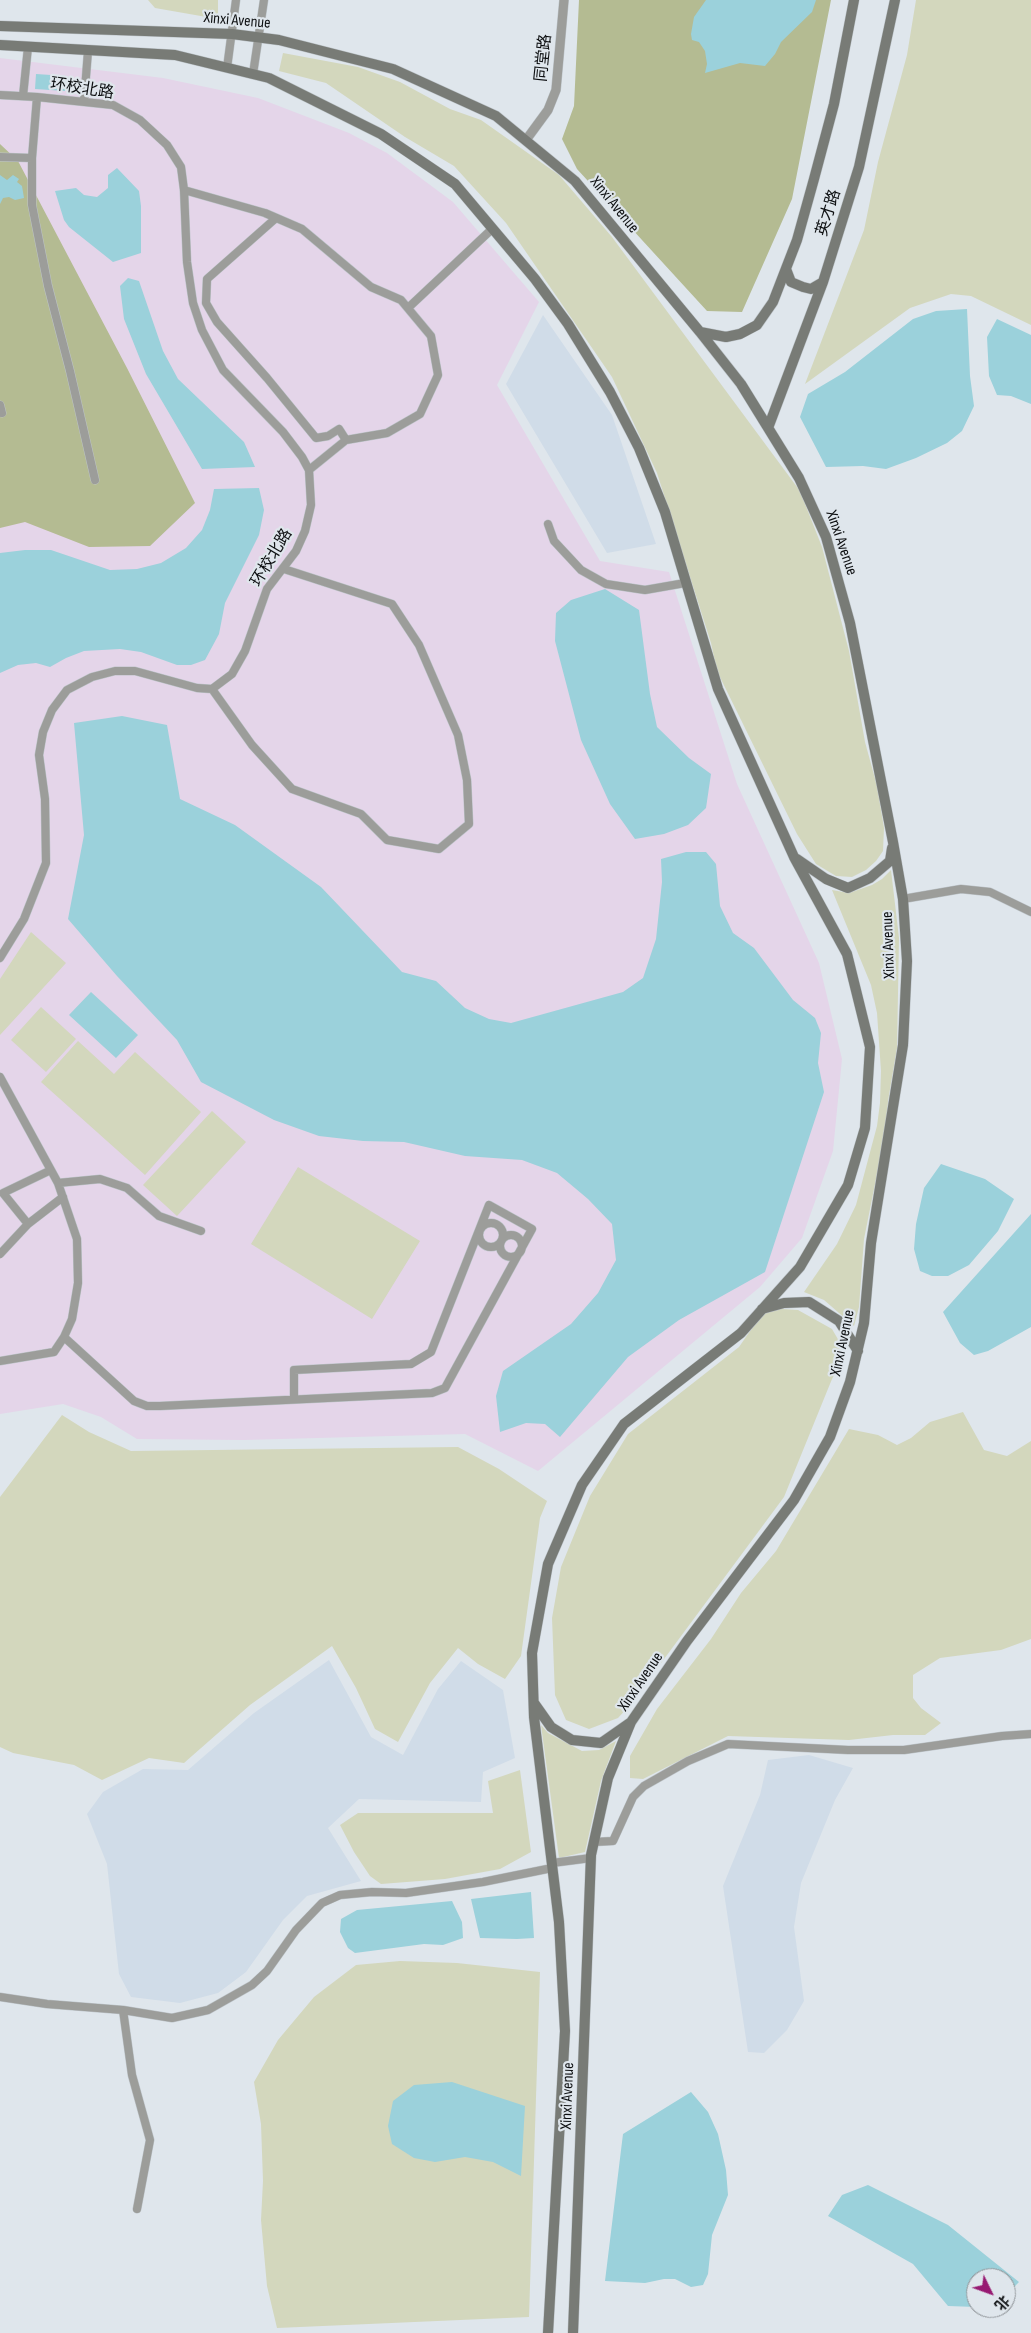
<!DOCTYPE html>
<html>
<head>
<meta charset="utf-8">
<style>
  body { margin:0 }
  #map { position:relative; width:1031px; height:2333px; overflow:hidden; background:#dfe6ec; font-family:"Sofia Sans Condensed","Noto Sans SC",sans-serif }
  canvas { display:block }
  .north { position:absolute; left:966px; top:2268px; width:50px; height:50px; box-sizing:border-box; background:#dfe6ec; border:1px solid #8b9094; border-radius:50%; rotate:132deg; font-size:14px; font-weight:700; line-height:20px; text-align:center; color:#0d0f11 }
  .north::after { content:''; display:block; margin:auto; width:18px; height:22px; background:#971a72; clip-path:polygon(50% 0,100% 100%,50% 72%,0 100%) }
</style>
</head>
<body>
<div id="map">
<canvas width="1031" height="2333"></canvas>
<div class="north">北</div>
</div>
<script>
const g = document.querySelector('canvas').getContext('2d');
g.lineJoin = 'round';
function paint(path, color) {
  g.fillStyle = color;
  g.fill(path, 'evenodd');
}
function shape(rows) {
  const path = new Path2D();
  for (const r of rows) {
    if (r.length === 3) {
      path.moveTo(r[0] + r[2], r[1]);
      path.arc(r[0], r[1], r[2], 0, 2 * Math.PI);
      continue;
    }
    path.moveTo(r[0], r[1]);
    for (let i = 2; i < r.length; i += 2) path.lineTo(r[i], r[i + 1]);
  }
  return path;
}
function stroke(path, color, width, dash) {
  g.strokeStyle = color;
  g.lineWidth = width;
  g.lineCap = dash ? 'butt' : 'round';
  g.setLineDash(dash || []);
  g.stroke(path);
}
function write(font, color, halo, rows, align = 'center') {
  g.font = font + ' "Sofia Sans Condensed","Noto Sans SC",sans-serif';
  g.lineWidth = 4.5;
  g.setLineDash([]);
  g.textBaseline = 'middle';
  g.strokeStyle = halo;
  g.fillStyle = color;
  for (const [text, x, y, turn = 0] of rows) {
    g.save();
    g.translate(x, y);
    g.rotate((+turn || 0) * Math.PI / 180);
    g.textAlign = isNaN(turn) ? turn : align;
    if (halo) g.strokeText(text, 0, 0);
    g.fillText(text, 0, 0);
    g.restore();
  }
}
const built = shape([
  [543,315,612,415,656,544,607,553,506,384],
  [329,1660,371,1737,403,1755,438,1689,461,1661,503,1690,515,1758,483,1772,481,1802,359,1799,328,1828,361,1881,307,1896,283,1920,246,1972,218,1993,180,2003,131,1997,119,1974,107,1864,87,1814,103,1792,143,1769,188,1770,254,1713],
  [809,1755,853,1768,835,1800,801,1883,794,1927,804,2001,787,2030,764,2053,748,2052,723,1886,760,1795,768,1760]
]);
const education = shape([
  [0,58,163,78,258,98,349,133,387,153,453,202,539,302,497,385,600,561,669,572,737,784,819,963,842,1059,833,1151,802,1238,760,1287,538,1471,465,1434,244,1440,137,1439,101,1417,63,1404,0,1414]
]);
const green = shape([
  [148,0,218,0,218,19,155,8],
  [916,0,1031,0,1031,325,971,296,951,294,910,308,805,384,864,230,878,162,907,55],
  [283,53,358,67,400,82,450,109,481,120,559,175,612,237,800,491,822,547,849,651,865,742,877,786,884,828,883,851,876,861,866,870,852,877,836,876,816,864,797,834,717,671,711,643,657,473,612,377,506,223,454,166,405,137,326,83,279,71],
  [891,870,899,938,897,1048,888,1101,886,1129,864,1239,859,1307,854,1326,824,1300,804,1292,837,1244,856,1205,877,1126,880,1103,881,1071,877,1013,871,985,832,890,849,893,872,885,882,879],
  [31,932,66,963,0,1035,0,979],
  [41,1007,76,1039,46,1072,11,1040],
  [78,1041,114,1074,135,1052,201,1112,145,1175,41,1082],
  [212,1111,246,1142,177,1216,143,1185],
  [298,1167,420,1241,372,1319,251,1244],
  [766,1308,798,1310,832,1329,846,1353,832,1379,784,1497,630,1705,618,1718,589,1729,566,1720,555,1695,552,1618,561,1567,590,1496,628,1434,739,1347],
  [963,1412,984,1450,1007,1456,1031,1441,1031,1639,1001,1650,940,1658,913,1675,913,1698,921,1708,941,1723,925,1735,893,1735,849,1740,728,1736,643,1779,630,1778,630,1756,657,1709,711,1639,741,1593,776,1551,849,1429,878,1435,897,1445,911,1438,930,1422],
  [62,1415,89,1432,131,1451,458,1447,499,1469,547,1501,540,1518,521,1656,505,1679,478,1664,458,1648,430,1683,398,1742,375,1729,356,1688,332,1646,250,1705,184,1763,149,1758,102,1780,74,1765,13,1753,0,1747,0,1497],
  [541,1725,548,1733,582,1751,599,1750,616,1741,601,1781,585,1852,559,1858],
  [520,1770,531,1852,500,1869,445,1879,381,1884,370,1876,354,1852,340,1825,358,1813,493,1813,488,1781],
  [400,1961,457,1963,540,1972,529,2317,277,2328,267,2286,261,2220,263,2181,261,2124,254,2082,278,2040,314,1997,356,1965]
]);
const forest = shape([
  [579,0,831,0,792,199,742,312,707,311,577,169,562,139,574,106],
  [0,144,18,161,127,368,195,503,150,546,89,547,25,522,0,528]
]);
const water = shape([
  [706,0,816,0,812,12,781,42,775,54,765,66,740,63,705,73,707,64,705,51,699,42,692,40,691,34,694,17],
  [36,74,66,76,65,91,35,89],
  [117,168,139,191,141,206,141,253,113,262,69,227,64,220,55,191,76,188,84,195,97,197,108,188,108,175],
  [0,175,7,180,13,175,19,179,17,182,22,186,24,198,15,200,9,197,3,198,0,204],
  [128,278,139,281,163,351,178,379,244,442,255,467,202,469,146,374,124,319,120,286],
  [967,309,970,376,974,406,962,431,947,443,916,458,886,469,863,466,826,467,800,417,808,394,845,372,913,319,936,311],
  [997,319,1031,335,1031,404,1011,396,997,395,989,376,987,337],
  [259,488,264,510,259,535,225,603,219,634,205,660,191,665,177,665,141,652,120,649,84,651,66,658,50,667,36,663,18,665,0,673,0,553,25,550,51,550,110,570,137,569,161,563,186,548,202,530,210,510,214,489],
  [605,589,639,610,650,694,657,727,689,758,711,774,706,808,688,825,664,834,635,839,610,804,581,740,555,641,556,613,571,600],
  [122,716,167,725,180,799,235,825,321,887,402,972,436,981,465,1008,489,1019,511,1023,623,992,643,978,656,939,662,882,661,859,686,852,706,852,716,864,720,906,733,933,754,948,793,1000,815,1018,821,1033,818,1063,824,1092,765,1272,679,1320,628,1357,560,1437,545,1424,526,1423,500,1432,496,1396,503,1371,571,1324,598,1293,616,1260,612,1224,588,1199,557,1173,522,1160,465,1156,404,1142,363,1141,319,1136,274,1120,201,1082,177,1040,117,976,68,919,84,835,74,723],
  [91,992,138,1035,116,1058,69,1015],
  [941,1164,985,1179,1014,1199,998,1231,969,1265,948,1276,932,1276,920,1271,914,1249,916,1224,924,1188],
  [1031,1214,1031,1327,988,1351,974,1355,960,1343,943,1312],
  [531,1892,534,1938,517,1939,480,1938,471,1899],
  [452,1901,462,1922,463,1938,443,1945,424,1944,355,1953,348,1948,340,1932,341,1919,357,1910],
  [452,2082,525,2106,521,2176,493,2162,465,2157,435,2162,414,2158,392,2144,388,2126,393,2101,414,2085],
  [691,2092,708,2112,718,2134,726,2170,728,2195,712,2235,708,2274,703,2285,691,2287,675,2279,664,2279,645,2283,605,2281,623,2134],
  [868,2185,948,2225,1019,2282,1006,2295,1006,2278,976,2278,976,2307,948,2306,913,2264,828,2216,842,2195]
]);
const minor = shape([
  [227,68,236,0],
  [253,74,264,0],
  [0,95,37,97,113,105,140,120,167,145,181,167,184,190,187,262,193,303,202,330,223,370,283,432,302,457,309,470,311,505,305,531,296,551,267,589,245,651,232,674,212,689,197,688,135,671,115,671,92,677,67,690,52,710,43,732,39,755,45,799,46,863,24,919,0,958],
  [23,96,28,47],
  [37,97,32,158,32,205,48,286,70,371,95,480],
  [84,102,88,51],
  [0,157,32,158],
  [184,190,265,213,302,229,371,287,401,300,431,336,438,375,420,414,387,433,346,440,309,470],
  [276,218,207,279,206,303,217,322,267,378,316,438,328,436,339,429,346,440],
  [408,308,492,229],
  [0,405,2,413],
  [548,524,554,541,581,570,606,584,645,590,685,583],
  [212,689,252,745,292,789,361,814,387,840,439,849,469,824,467,780,458,735,419,645,392,604,284,569],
  [903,899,961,889,990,892,1031,912],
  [0,1077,58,1183,77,1239,78,1283,72,1319,64,1337,134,1401,147,1406,160,1406,432,1393,445,1388,532,1229,489,1205,431,1352,411,1364,294,1370,294,1399],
  [51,1170,3,1193,28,1224,63,1197],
  [58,1183,100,1179,127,1188,159,1216,201,1231],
  [491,1235,12],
  [511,1246,11],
  [0,1254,28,1224],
  [0,1361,54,1352,64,1337],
  [594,1842,613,1841,633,1797,644,1786,688,1761,728,1744,848,1750,904,1750,1002,1736,1031,1734],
  [552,1863,591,1858],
  [0,1997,47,2004,123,2010,172,2018,208,2010,252,1985,267,1971,296,1930,322,1903,340,1895,372,1892,406,1893,483,1882,552,1868],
  [123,2010,132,2075,150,2140,137,2209]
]);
const tertiary = shape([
  [526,140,548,110,556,90,564,0]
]);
const secondary = shape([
  [0,26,232,34,279,40,393,69,496,116,575,181,700,332,741,384,799,478,826,537,850,623,893,842,903,899,907,961,903,1045,871,1243,864,1323,850,1382,830,1437,794,1500,687,1641,631,1722,608,1778,591,1855,573,2333],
  [0,45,175,55,269,78,381,134,455,184,535,279,568,324,610,392,639,448,665,512,718,689,794,857,847,954,870,1047,865,1128,848,1185,800,1267,741,1333,624,1424,582,1485,548,1564,532,1653,534,1717,559,1922,565,2031,548,2333],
  [786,269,791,282,803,287,811,289,823,282],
  [700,332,726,337,740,334,757,325,773,302,797,240,814,179,834,104,854,0],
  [768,428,823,282,859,167,895,0],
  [797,859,826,879,848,888,870,878,890,861,892,848],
  [762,1309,784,1303,809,1302,839,1321,858,1351],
  [534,1703,551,1727,572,1740,601,1743,631,1722]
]);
const streetNames = [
  ["Xinxi Avenue",237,21,5],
  ["同堂路",544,58,-84],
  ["环校北路",82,89,9],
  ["Xinxi Avenue",614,205,51],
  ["英才路",829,213,-73],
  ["Xinxi Avenue",841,543,71],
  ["环校北路",272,558,-59],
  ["Xinxi Avenue",889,945,-92],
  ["Xinxi Avenue",843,1343,-78],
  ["Xinxi Avenue",641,1682,-56],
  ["Xinxi Avenue",568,2096,-88]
];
paint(built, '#d0dce8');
paint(education, '#e4d5e9');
paint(green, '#d3d7bd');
paint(forest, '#b4bb92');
paint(water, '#9bd1db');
stroke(minor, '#bdc4c9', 9);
stroke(tertiary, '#bdc4c9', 10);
stroke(secondary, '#bdc4c9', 11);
stroke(minor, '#9c9d9a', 8);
stroke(tertiary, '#9c9d9a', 9);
stroke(secondary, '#787b76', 10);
write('16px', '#0d0f11', '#dfe6ec', streetNames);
</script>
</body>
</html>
